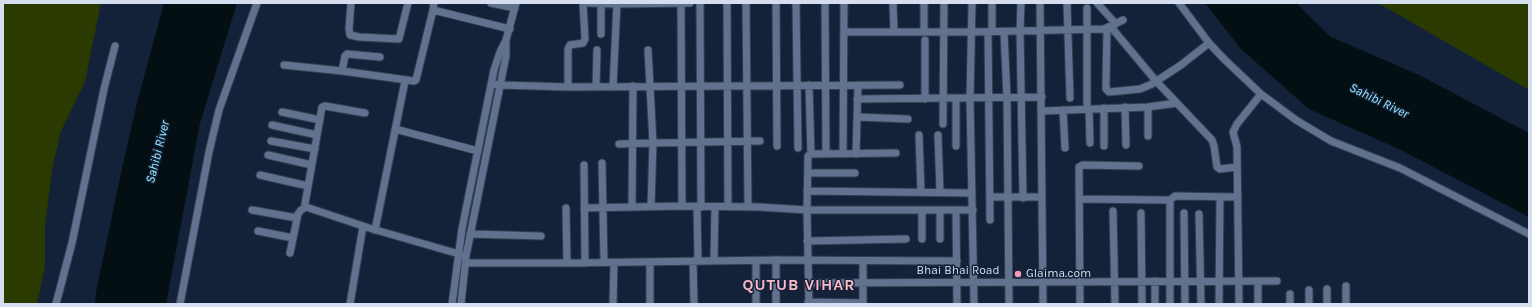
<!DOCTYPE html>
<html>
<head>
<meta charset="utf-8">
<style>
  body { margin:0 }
  #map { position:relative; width:1532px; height:307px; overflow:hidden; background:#142239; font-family:Karla,sans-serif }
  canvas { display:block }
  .frame { position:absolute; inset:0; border:4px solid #d4deee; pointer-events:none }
</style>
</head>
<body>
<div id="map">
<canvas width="1532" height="307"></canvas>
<div class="frame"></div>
</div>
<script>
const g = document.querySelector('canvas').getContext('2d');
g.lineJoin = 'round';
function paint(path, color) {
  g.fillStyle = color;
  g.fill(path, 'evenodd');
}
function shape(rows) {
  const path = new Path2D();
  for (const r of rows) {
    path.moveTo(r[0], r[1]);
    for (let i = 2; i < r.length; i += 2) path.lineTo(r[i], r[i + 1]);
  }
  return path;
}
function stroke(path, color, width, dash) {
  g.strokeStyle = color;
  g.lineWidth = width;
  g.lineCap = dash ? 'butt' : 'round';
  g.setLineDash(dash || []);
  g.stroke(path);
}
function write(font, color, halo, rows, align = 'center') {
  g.font = font + ' Karla,sans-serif';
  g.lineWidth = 3;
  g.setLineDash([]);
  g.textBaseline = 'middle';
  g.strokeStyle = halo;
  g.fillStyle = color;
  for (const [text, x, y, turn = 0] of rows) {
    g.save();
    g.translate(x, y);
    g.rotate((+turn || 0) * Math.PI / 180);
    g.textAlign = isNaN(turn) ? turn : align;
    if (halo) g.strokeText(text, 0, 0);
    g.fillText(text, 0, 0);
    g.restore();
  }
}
const green = shape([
  [3,3,101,3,85,82,61,131,53,165,45,224,45,267,37,304,3,304],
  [1378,3,1529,3,1529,90]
]);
const water = shape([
  [164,3,237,3,200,123,166,304,95,304,96,292,122,168,138,99],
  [1205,3,1296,3,1331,37,1419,75,1529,133,1529,217,1401,150,1309,109,1241,49]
]);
const minor = shape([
  [351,3,349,29,350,35,359,37,399,39,408,3],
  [434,3,433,10,510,29],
  [491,3,515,8],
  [589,3,617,4,690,3],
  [700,3,701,207],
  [727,3,728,207],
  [746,3,748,207],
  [776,3,777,146],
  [796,3,798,148],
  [825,3,826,154],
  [893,3,894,32],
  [924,3,924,32],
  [972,3,970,99,974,304],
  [992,3,992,32],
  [1021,3,1020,31,1023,198],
  [1040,3,1043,304],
  [1067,3,1070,98],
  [1097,3,1116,24],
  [1179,3,1209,43,1224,59,1261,94,1296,120,1331,141,1400,168,1529,234],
  [601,4,601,34],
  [681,4,682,206],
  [1087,8,1087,109],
  [1111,27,1156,81,1212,140,1214,146,1217,167,1220,169,1237,167],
  [1107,29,1106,83,1106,89,1109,92,1140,89,1152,84,1181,65,1209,43],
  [844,32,972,32,1104,29,1123,20],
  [988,32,990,220],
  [1004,32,1007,98,1009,304],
  [925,40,925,99],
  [648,50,653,143,760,141],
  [284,65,342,71,414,81,416,80,433,10],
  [342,71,345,56,347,54,380,57],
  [491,84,500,85,568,87,900,85],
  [809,85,811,154],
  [568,87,568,49,570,45,583,43,585,39,583,3],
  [596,87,597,50],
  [613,87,617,3],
  [857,99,1042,97],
  [956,99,956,146],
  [1125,107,1126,145],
  [1148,107,1148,136],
  [1104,108,1104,146],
  [1089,109,1090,143],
  [1063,110,1065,148],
  [1042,111,1148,107,1177,103],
  [282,112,320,120],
  [365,113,325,106,322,107,305,204,306,207,369,228,466,256],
  [857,117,908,119],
  [943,124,944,3],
  [272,125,317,135],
  [395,129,478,151],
  [919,135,921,192],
  [938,135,940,192],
  [271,141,315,149],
  [619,144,653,143,651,206],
  [843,154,844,3],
  [856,154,858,85],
  [268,155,312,165],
  [602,163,604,262],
  [584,165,585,263],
  [808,173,855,173],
  [260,175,308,186],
  [807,191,972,193],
  [990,197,1042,197],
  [1079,199,1165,200,1170,200,1175,196,1238,197],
  [1170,200,1170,304],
  [632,206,633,86],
  [697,207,698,261],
  [566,208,567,263],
  [584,208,682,206,759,207,807,210,973,210],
  [252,210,297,218],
  [940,210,940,239],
  [956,210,957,304],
  [1113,211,1115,304],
  [1141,213,1142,304],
  [1184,213,1185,304],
  [1199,214,1201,304],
  [375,230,405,81],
  [258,231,293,238],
  [470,234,541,236],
  [922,239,922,210],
  [807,241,906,239],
  [290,253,298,214,301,210,306,207],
  [693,261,694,304],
  [714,261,715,207],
  [650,262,650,304],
  [465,263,567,263,776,260,957,261],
  [1258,281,1258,304],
  [808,283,1277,281],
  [1290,294,1290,304],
  [808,302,863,303],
  [56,304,72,243,104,89,115,46],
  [180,304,209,152,219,110,257,3],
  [350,304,363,226],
  [452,304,462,229,494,70,500,52,506,40,516,3],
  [461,304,466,256,506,56,506,42],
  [613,304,614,263],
  [756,304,756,261],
  [776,304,776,260],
  [809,304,807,210,808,156,811,154,896,153],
  [863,304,863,261],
  [1080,304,1079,167,1083,165,1139,166],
  [1155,304,1155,281],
  [1219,304,1220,197],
  [1239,304,1237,147,1233,132,1237,124,1261,94],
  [1309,304,1309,290],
  [1327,304,1327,289],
  [1346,304,1346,286]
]);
const markers = [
  [1018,274,4,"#f29aaf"]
];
const streetNames = [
  ["Bhai Bhai Road",958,271]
];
const poiNames = [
  ["Glaima.com",1026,274]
];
const waterNames = [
  ["Sahibi River",1379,101,26],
  ["Sahibi River",158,152,-76]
];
const districtNames = [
  ["QUTUB VIHAR",799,285]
];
paint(green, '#2a3a00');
paint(water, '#030f13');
stroke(minor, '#343e51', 9);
stroke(minor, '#60728e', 7);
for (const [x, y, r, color] of markers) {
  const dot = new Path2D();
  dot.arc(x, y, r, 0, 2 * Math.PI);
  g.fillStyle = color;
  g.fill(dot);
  stroke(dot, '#142239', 1.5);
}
write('12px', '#d4deee', '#142239', streetNames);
write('12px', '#d4deee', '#142239', poiNames, 'left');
write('italic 13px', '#98e7fa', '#142239', waterNames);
g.letterSpacing = '1px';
write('bold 16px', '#fdb9c8', '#142239', districtNames);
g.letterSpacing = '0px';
</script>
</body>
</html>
